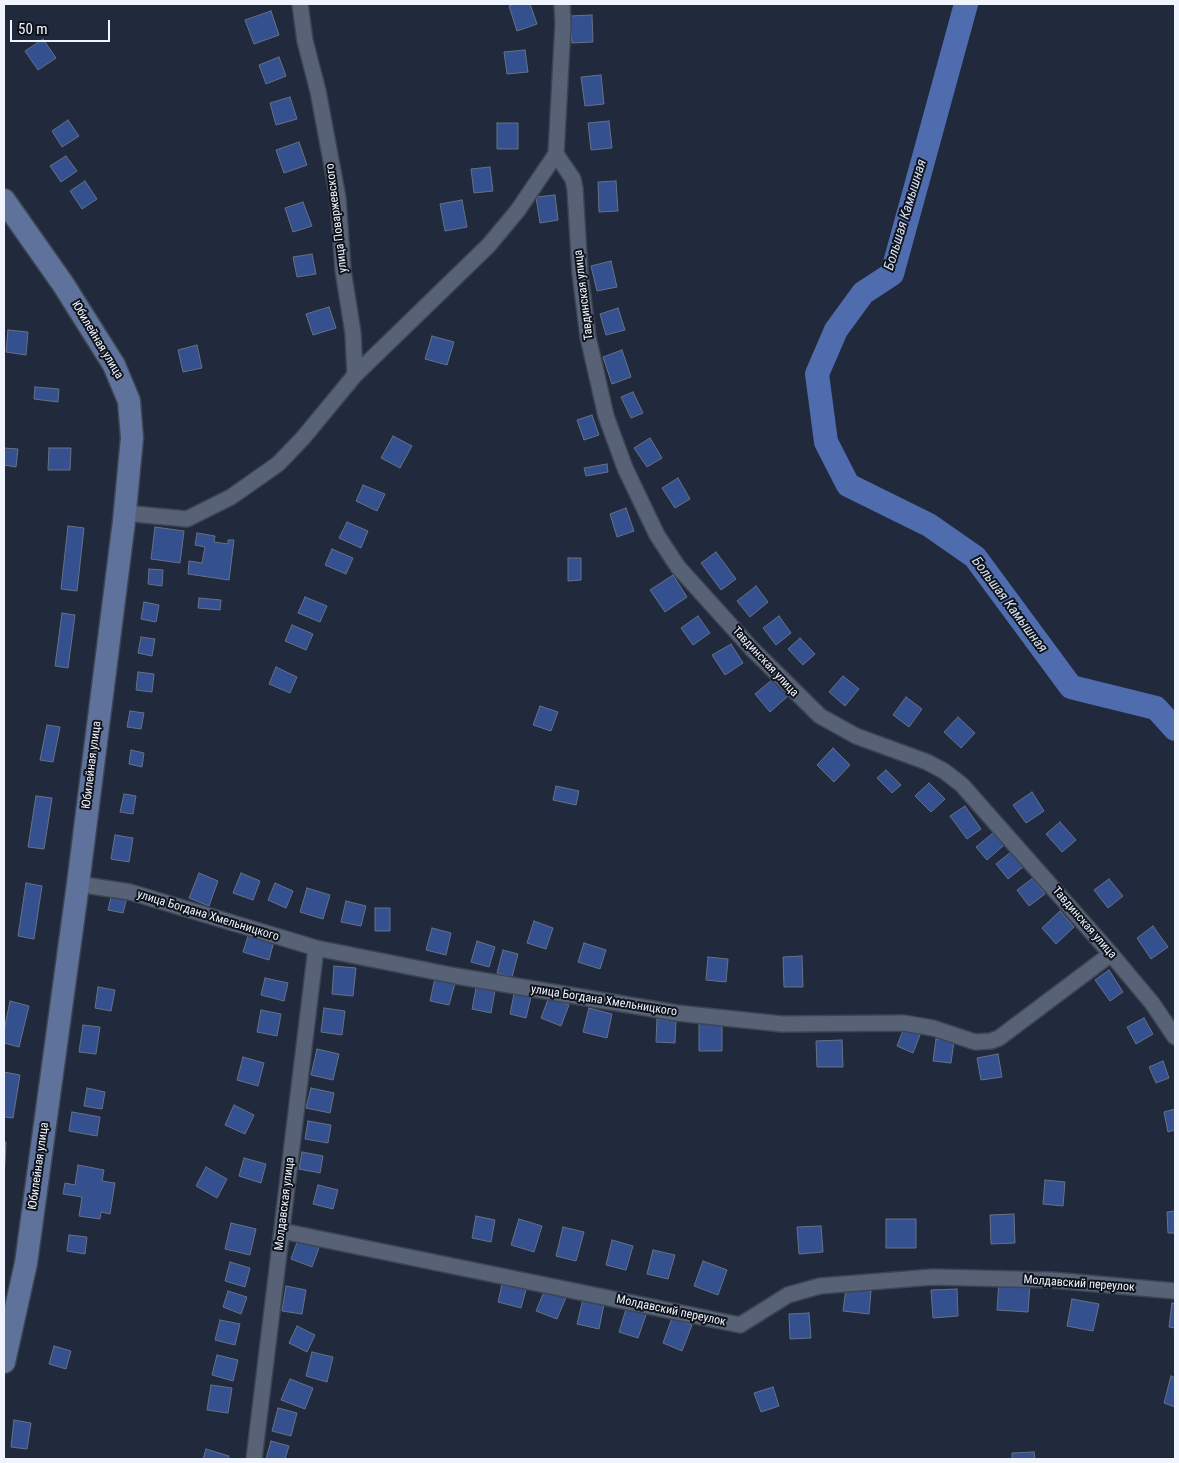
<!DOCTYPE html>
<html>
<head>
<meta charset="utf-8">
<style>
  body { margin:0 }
  #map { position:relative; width:1179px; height:1463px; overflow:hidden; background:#212a3c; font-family:"Roboto Condensed",sans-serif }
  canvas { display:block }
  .frame { position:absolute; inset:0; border:5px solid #eff4fe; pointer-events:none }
  .scale { position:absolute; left:10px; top:20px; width:100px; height:22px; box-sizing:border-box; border:2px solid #eff4fe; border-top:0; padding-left:6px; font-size:15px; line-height:18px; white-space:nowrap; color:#eff4fe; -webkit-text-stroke:4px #0f131b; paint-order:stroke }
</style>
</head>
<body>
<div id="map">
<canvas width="1179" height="1463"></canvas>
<div class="frame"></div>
<div class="scale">50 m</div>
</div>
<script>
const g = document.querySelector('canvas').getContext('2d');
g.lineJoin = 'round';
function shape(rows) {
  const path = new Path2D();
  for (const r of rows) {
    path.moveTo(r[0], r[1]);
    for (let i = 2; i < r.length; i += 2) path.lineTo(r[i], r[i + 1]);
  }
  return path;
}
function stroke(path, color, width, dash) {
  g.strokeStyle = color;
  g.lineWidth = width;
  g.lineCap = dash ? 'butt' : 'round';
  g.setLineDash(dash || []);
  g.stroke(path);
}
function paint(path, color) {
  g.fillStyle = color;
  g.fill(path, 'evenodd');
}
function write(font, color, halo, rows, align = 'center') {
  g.font = font + ' "Roboto Condensed",sans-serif';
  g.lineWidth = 4;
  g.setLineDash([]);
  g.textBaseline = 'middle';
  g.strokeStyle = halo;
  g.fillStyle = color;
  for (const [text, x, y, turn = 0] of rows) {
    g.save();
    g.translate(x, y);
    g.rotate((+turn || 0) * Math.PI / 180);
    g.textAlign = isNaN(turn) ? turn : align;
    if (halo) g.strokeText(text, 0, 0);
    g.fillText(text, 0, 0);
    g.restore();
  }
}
const river = shape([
  [966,4,892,274,863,293,836,330,817,374,826,442,848,485,929,525,975,557,1071,687,1156,708,1175,729]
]);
const building = shape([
  [515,4,530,4,537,24,517,31,509,6,515,4],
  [271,11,279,35,254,44,245,20,271,11],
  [592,15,593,42,572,43,570,16,592,15],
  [43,39,56,58,38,70,25,51,43,39],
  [525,50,528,72,507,74,504,52,525,50],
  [279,57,286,76,266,84,259,65,279,57],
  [601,75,604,104,585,106,581,77,601,75],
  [290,97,297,119,276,125,270,103,290,97],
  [68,120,79,136,62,147,52,131,68,120],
  [609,121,612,148,591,150,588,123,609,121],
  [497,123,518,123,518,149,497,149,497,123],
  [299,142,307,165,284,173,276,150,299,142],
  [66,156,77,171,61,182,50,166,66,156],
  [490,167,493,191,474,193,471,169,490,167],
  [85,181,97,199,82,209,70,191,85,181],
  [616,181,618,211,599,212,598,182,616,181],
  [555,195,558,220,540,223,536,197,555,195],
  [462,200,467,227,445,231,440,204,462,200],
  [303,202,312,226,293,232,285,208,303,202],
  [312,254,316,274,297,277,293,257,312,254],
  [611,261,617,287,597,291,591,266,611,261],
  [329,307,336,328,313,335,306,314,329,307],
  [618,308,625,330,606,335,600,314,618,308],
  [8,330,28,332,26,355,6,352,8,330],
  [432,336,454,342,447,365,425,359,432,336],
  [197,345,202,368,183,372,178,350,197,345],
  [622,350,631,377,612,384,603,357,622,350],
  [35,387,59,389,58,402,34,399,35,387],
  [633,392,643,413,631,418,621,397,633,392],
  [592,415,599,435,584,440,577,420,592,415],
  [393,436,412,446,400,468,381,458,393,436],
  [650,438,662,458,647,467,634,448,650,438],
  [4,448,18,449,16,467,4,465,4,448],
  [49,448,71,448,70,470,48,470,49,448],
  [607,464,608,472,586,476,584,468,607,464],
  [678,478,690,499,675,508,662,488,678,478],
  [363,485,385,494,377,511,356,501,363,485],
  [626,508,634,531,617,537,610,514,626,508],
  [347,522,368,531,361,548,339,538,347,522],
  [68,526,84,528,77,591,61,589,68,526],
  [155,527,184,531,180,563,151,559,155,527],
  [197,533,215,536,214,542,228,544,228,540,234,540,229,580,188,574,189,561,202,563,205,547,195,545,197,533],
  [332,549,353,558,346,574,325,565,332,549],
  [716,552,736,579,721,590,701,563,716,552],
  [568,558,581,558,581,580,568,581,568,558],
  [149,569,163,570,162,586,148,584,149,569],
  [673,575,687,597,665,612,650,590,673,575],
  [756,586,768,602,750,617,737,601,756,586],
  [305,597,327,606,320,622,298,613,305,597],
  [199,598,221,600,220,610,198,608,199,598],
  [144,602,159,605,156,622,141,619,144,602],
  [62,613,75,615,68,668,55,666,62,613],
  [698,616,710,633,693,645,681,628,698,616],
  [779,616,791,633,776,645,763,628,779,616],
  [292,625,313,634,306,650,285,641,292,625],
  [141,637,155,639,152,656,138,653,141,637],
  [800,638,815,654,803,665,788,649,800,638],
  [731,644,743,663,725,675,712,655,731,644],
  [276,667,297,677,290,693,269,684,276,667],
  [138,672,154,674,152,692,136,690,138,672],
  [843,676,859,689,845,706,829,692,843,676],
  [773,679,788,696,770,712,755,694,773,679],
  [906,697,922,709,909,727,893,715,906,697],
  [540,706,558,712,551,731,533,725,540,706],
  [130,711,144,713,141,729,127,727,130,711],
  [958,717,975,733,961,748,944,732,958,717],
  [47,725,60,727,53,762,40,760,47,725],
  [833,748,850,765,834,782,817,765,833,748],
  [131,750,144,753,142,767,129,764,131,750],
  [886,770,901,785,892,793,877,778,886,770],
  [929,783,945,799,931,812,915,796,929,783],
  [556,786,579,791,576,805,553,800,556,786],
  [1032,792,1044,811,1026,823,1013,805,1032,792],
  [124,794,136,796,133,814,120,812,124,794],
  [36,796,52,798,44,849,28,847,36,796],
  [965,806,981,829,967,839,950,816,965,806],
  [1060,822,1076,840,1062,852,1046,834,1060,822],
  [993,833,1004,845,987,860,976,847,993,833],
  [115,835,133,838,129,862,111,859,115,835],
  [1011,852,1023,867,1008,879,996,864,1011,852],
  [199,873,218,881,209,906,189,898,199,873],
  [241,873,260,881,253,900,233,893,241,873],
  [1033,878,1045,894,1029,906,1017,890,1033,878],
  [1109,879,1123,896,1108,908,1094,890,1109,879],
  [26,883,42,886,34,939,18,936,26,883],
  [275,883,293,891,286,908,268,900,275,883],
  [307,888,330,895,323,919,300,912,307,888],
  [112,893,127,897,123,913,108,910,112,893],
  [346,901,366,906,361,926,341,922,346,901],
  [375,908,390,908,390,931,375,931,375,908],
  [1060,911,1074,927,1056,944,1042,928,1060,911],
  [534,921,553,928,546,949,527,943,534,921],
  [1153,926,1168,947,1151,959,1137,938,1153,926],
  [432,928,451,933,446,955,426,950,432,928],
  [249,933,274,941,269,960,243,952,249,933],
  [477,941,495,947,489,967,471,962,477,941],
  [584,943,606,950,600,969,578,962,584,943],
  [503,950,518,954,512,977,497,973,503,950],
  [802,956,803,987,784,987,783,957,802,956],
  [708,957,728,959,726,982,706,980,708,957],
  [334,966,356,968,353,996,332,994,334,966],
  [1109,970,1123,992,1110,1001,1095,980,1109,970],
  [265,978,288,983,284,1001,261,995,265,978],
  [435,978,455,983,449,1005,430,1001,435,978],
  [98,987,115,990,111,1011,95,1008,98,987],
  [476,988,495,991,491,1013,472,1009,476,988],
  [514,994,531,997,526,1018,510,1014,514,994],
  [549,997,569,1005,561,1026,541,1018,549,997],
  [10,1001,29,1006,19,1047,4,1043,4,1031,10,1001],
  [324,1008,345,1011,342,1035,321,1032,324,1008],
  [589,1008,612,1014,607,1038,583,1032,589,1008],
  [261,1010,281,1014,277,1036,257,1032,261,1010],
  [1144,1018,1153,1034,1136,1044,1127,1027,1144,1018],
  [657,1019,676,1021,675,1043,656,1042,657,1019],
  [699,1023,722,1023,722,1051,699,1051,699,1023],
  [83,1025,100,1027,96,1054,79,1052,83,1025],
  [904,1028,920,1035,913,1053,897,1046,904,1028],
  [936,1039,954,1041,951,1063,933,1061,936,1039],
  [842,1040,843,1067,817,1067,816,1041,842,1040],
  [317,1049,339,1054,333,1080,311,1075,317,1049],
  [998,1054,1002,1077,981,1080,977,1058,998,1054],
  [243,1057,264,1063,258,1086,237,1080,243,1057],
  [1163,1061,1169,1078,1156,1083,1149,1067,1163,1061],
  [4,1072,20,1075,13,1118,4,1117,4,1072],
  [87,1088,105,1092,102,1109,84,1106,87,1088],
  [311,1088,334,1093,330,1113,306,1108,311,1088],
  [234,1105,254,1115,245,1134,225,1125,234,1105],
  [1175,1109,1175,1130,1168,1132,1164,1112,1175,1109],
  [72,1112,100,1117,97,1136,69,1131,72,1112],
  [308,1121,331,1125,328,1143,305,1139,308,1121],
  [4,1142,6,1142,4,1179,4,1142],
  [302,1152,323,1156,320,1173,299,1169,302,1152],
  [244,1158,266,1164,261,1183,239,1176,244,1158],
  [78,1165,104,1170,102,1181,115,1183,110,1214,101,1212,100,1219,79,1216,82,1197,63,1194,65,1183,75,1185,78,1165],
  [206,1167,227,1179,217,1198,196,1186,206,1167],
  [1045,1180,1065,1182,1063,1206,1043,1204,1045,1180],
  [318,1185,338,1190,333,1209,313,1204,318,1185],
  [1175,1211,1175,1233,1168,1233,1167,1212,1175,1211],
  [1014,1214,1015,1243,991,1244,990,1215,1014,1214],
  [476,1216,495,1220,491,1242,472,1238,476,1216],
  [519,1219,542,1226,534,1252,511,1245,519,1219],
  [886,1219,916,1219,916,1248,886,1248,886,1219],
  [231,1223,256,1229,250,1255,225,1249,231,1223],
  [821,1226,823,1252,799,1254,797,1227,821,1226],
  [563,1227,584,1232,576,1261,556,1256,563,1227],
  [69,1235,87,1237,85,1254,67,1251,69,1235],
  [299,1237,320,1245,312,1267,291,1259,299,1237],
  [612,1240,633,1246,626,1270,606,1265,612,1240],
  [653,1250,675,1255,668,1279,647,1274,653,1250],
  [703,1261,727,1270,718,1295,694,1286,703,1261],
  [230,1262,250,1268,245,1287,225,1281,230,1262],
  [503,1280,527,1286,521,1308,498,1302,503,1280],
  [999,1281,1030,1283,1028,1312,997,1310,999,1281],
  [286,1286,306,1290,302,1314,282,1311,286,1286],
  [546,1287,567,1295,557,1319,536,1311,546,1287],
  [846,1288,871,1291,869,1314,843,1311,846,1288],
  [957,1289,958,1316,933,1318,931,1290,957,1289],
  [228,1291,247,1297,241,1314,223,1307,228,1291],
  [583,1299,604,1304,599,1329,577,1324,583,1299],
  [1072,1299,1099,1304,1093,1331,1067,1326,1072,1299],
  [1172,1303,1175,1304,1175,1328,1169,1327,1172,1303],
  [627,1306,647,1312,638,1338,619,1332,627,1306],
  [809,1313,811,1338,790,1339,789,1314,809,1313],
  [672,1318,692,1325,682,1351,663,1343,672,1318],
  [220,1320,240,1324,235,1345,215,1340,220,1320],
  [297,1326,315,1335,307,1352,289,1343,297,1326],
  [54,1346,71,1351,66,1369,49,1364,54,1346],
  [312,1352,333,1357,327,1382,306,1376,312,1352],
  [217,1355,238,1360,233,1381,212,1375,217,1355],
  [1171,1376,1175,1378,1175,1407,1164,1403,1171,1376],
  [290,1379,313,1388,305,1409,281,1400,290,1379],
  [211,1385,232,1388,228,1413,207,1410,211,1385],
  [773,1387,779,1406,761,1412,754,1393,773,1387],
  [278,1408,297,1413,291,1436,272,1431,278,1408],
  [14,1420,31,1423,27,1449,11,1447,14,1420],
  [271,1441,289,1446,285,1459,266,1459,271,1441],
  [206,1449,229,1456,228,1459,203,1459,206,1449],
  [1034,1452,1035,1459,1012,1459,1012,1453,1034,1452]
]);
const street = shape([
  [300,4,305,41,318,91,338,198,343,270,353,333,355,375],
  [562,4,563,24,556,154,573,179,575,189,580,273,588,337,606,416,625,468,657,535,678,567,752,649,820,716,856,736,927,762,944,771,962,785,1111,954,1152,1003,1175,1037],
  [124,513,187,519,231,497,278,464,303,438,355,375,489,245,518,210,556,154],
  [78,884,130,892,316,948,456,976,677,1013,782,1024,904,1023,933,1028,975,1042,991,1041,999,1038,1111,954],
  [282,1231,740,1325,788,1295,802,1291,820,1286,933,1277,1052,1280,1175,1291],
  [254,1459,316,948]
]);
const secondary = shape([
  [4,200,63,284,114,365,129,401,132,438,124,521,78,884,26,1263,4,1362]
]);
const streetNames = [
  ["улица Поваржевского",337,218,-97],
  ["Тавдинская улица",584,295,-97],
  ["Юбилейная улица",97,340,59],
  ["Тавдинская улица",765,662,47],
  ["Юбилейная улица",92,765,-83],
  ["улица Богдана Хмельницкого",208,916,17],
  ["Тавдинская улица",1084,923,49],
  ["улица Богдана Хмельницкого",604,1001,9],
  ["Юбилейная улица",39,1166,-82],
  ["Молдавская улица",285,1204,-83],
  ["Молдавский переулок",1079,1284,4],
  ["Молдавский переулок",671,1311,12]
];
const waterNames = [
  ["Большая Камышная",906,215,-73],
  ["Большая Камышная",1009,605,53]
];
stroke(river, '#4f6dae', 24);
paint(building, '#34508e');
stroke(building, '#667186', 1);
stroke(street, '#3d4452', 18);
stroke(secondary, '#3d4452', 25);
stroke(street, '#586277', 15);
stroke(secondary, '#5e729c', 22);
write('12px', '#eff4fe', '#0f131b', streetNames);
write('italic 14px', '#d6e0f3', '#0f131b', waterNames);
</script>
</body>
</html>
